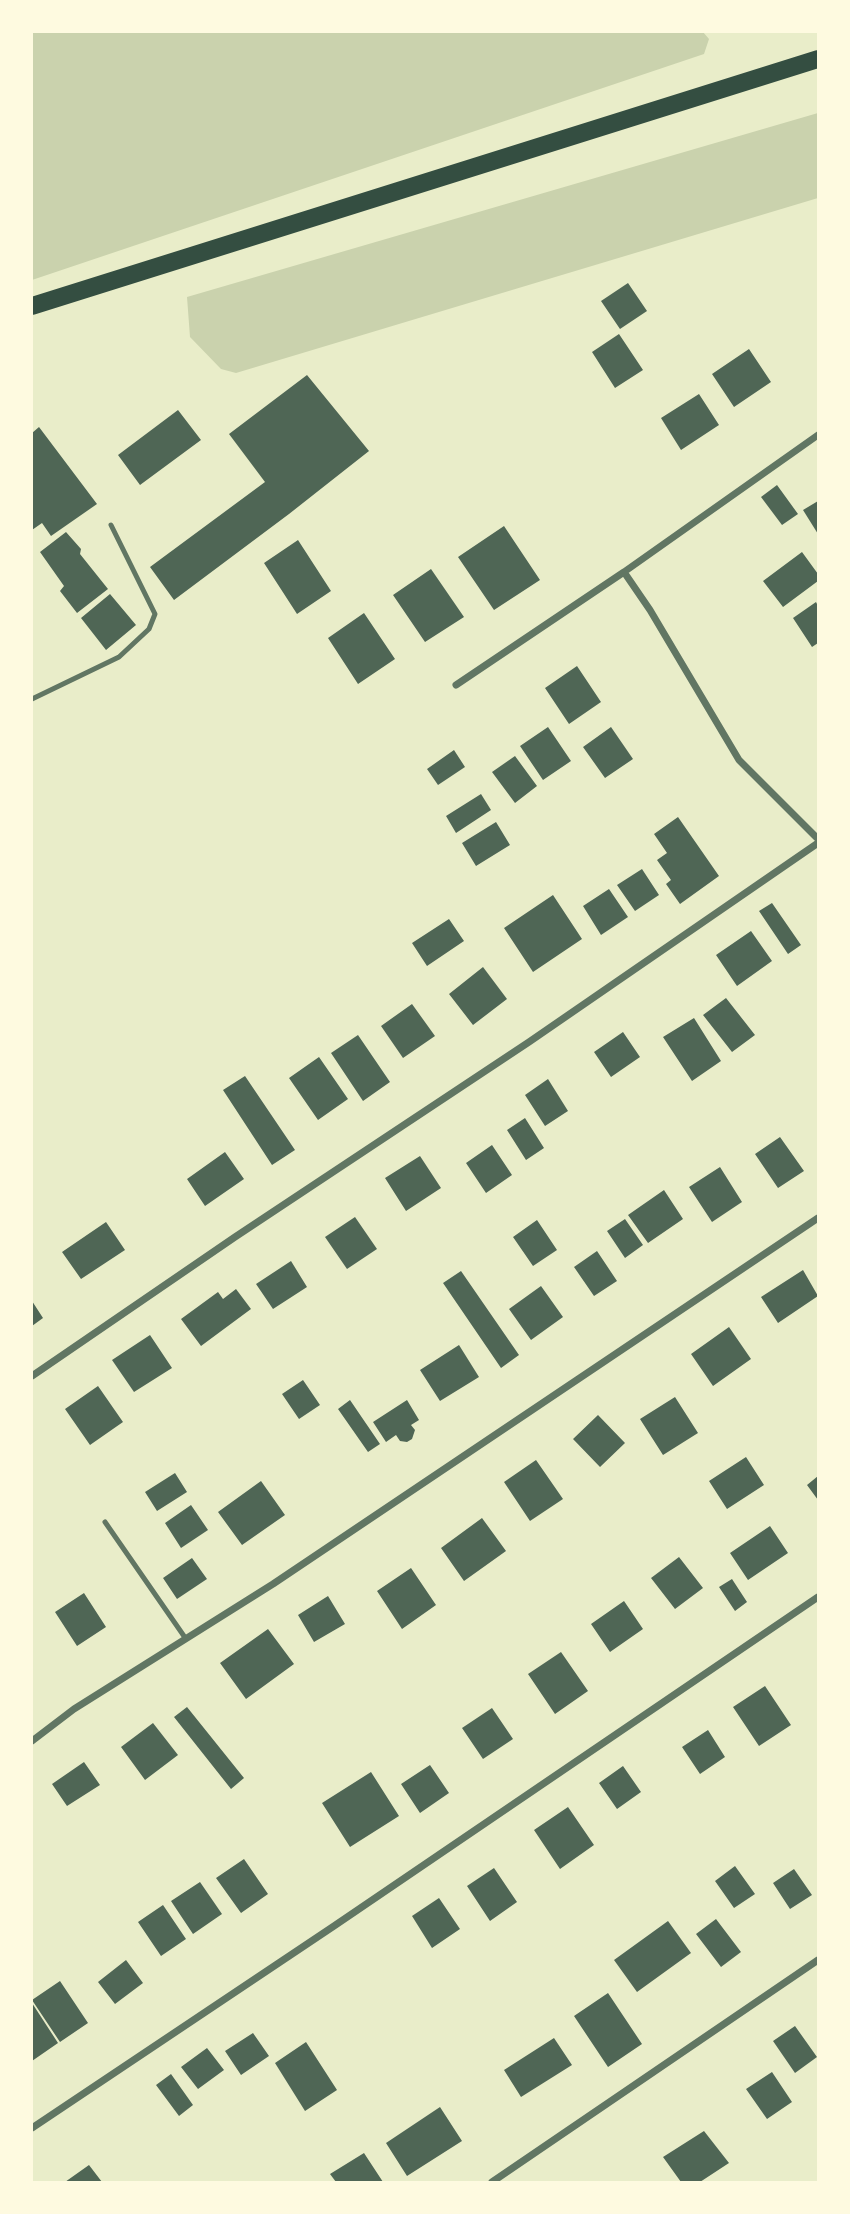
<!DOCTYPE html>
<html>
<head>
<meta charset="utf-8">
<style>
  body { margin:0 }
  #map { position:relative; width:850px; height:2214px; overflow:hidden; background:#e9edc9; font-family:"Playfair Display",serif }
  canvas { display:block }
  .frame { position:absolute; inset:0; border:33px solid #fefae0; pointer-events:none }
</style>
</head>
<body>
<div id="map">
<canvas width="850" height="2214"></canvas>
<div class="frame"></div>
</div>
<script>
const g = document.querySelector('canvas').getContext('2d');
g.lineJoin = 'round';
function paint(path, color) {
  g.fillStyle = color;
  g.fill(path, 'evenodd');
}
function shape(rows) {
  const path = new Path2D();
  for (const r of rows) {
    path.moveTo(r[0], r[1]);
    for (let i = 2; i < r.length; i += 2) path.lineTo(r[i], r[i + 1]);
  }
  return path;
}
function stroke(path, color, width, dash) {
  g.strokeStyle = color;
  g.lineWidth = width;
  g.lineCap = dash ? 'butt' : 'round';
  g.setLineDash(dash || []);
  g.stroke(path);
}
const green = shape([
  [32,32,703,32,709,39,704,54,32,280],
  [818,113,818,198,236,373,221,369,190,337,187,297]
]);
const building = shape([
  [628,283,647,311,620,329,601,301],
  [619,334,643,370,615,388,592,352],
  [749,349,771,382,734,407,712,374],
  [307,375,369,451,289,514,174,600,150,567,265,482,229,434],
  [699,394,719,425,681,450,661,418],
  [178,410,201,440,140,485,118,455],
  [39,427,97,504,51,536,42,523,32,530,32,433],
  [777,485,798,514,782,525,761,497],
  [818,501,818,534,803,510],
  [504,526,540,580,494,610,458,557],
  [66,532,81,549,80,554,108,589,77,613,60,591,64,586,40,552],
  [298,540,331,591,297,614,264,563],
  [802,552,818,574,818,581,783,607,763,581],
  [431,569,464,617,425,642,393,595],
  [110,594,136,625,106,650,81,618],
  [816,602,818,606,818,643,812,647,793,618],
  [364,613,395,659,358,684,328,638],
  [577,666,601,702,569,724,545,688],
  [548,727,571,761,543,780,520,746],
  [611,727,633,759,605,778,583,747],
  [454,750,465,767,438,785,427,769],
  [515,756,537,786,515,803,492,772],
  [481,794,491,810,456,833,446,816],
  [678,817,719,876,680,904,666,884,671,880,657,860,667,853,654,834],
  [496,822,510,845,476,866,462,843],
  [642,869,659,895,635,911,617,885],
  [609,889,628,917,601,935,583,906],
  [553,895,582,939,533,972,504,928],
  [772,903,801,945,788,954,759,911],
  [449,919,464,941,427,966,412,943],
  [751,931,772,961,737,986,716,955],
  [483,967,507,999,473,1025,449,994],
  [726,998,755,1035,732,1052,703,1015],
  [412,1004,435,1036,403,1058,381,1026],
  [694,1018,721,1061,692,1081,663,1037],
  [623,1032,640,1057,611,1077,594,1052],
  [358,1035,390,1082,363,1101,331,1053],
  [319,1057,348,1099,318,1120,289,1078],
  [245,1076,295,1150,272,1165,223,1090],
  [548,1079,568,1111,545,1126,525,1095],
  [525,1118,544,1148,526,1160,507,1130],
  [780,1137,804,1171,778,1188,755,1154],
  [492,1145,512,1175,486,1193,466,1163],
  [225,1152,244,1179,205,1206,187,1179],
  [420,1156,441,1188,406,1211,385,1178],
  [720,1167,742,1202,712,1222,689,1187],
  [664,1190,683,1219,648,1243,628,1215],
  [355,1217,377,1249,347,1269,325,1237],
  [625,1219,643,1245,625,1258,607,1231],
  [537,1220,557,1250,533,1266,513,1237],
  [106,1222,125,1250,81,1279,62,1252],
  [597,1251,617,1281,594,1296,574,1267],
  [291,1261,307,1287,273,1309,256,1284],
  [803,1270,818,1296,778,1323,761,1297],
  [461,1271,519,1355,501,1368,443,1283],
  [541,1286,563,1317,531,1340,509,1309],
  [236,1289,251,1309,201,1346,181,1319,218,1292,223,1299],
  [32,1301,43,1318,32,1326],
  [729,1327,751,1359,713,1386,691,1354],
  [150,1335,172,1368,134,1392,112,1360],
  [459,1345,479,1377,440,1401,420,1370],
  [303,1380,320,1405,299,1419,282,1394],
  [98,1386,123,1422,90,1445,65,1409],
  [675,1397,698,1433,663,1455,640,1419],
  [350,1400,380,1444,368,1452,338,1409],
  [407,1400,419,1420,411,1425,415,1430,412,1439,407,1442,400,1441,396,1435,386,1442,373,1422],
  [598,1415,625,1443,600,1467,573,1439],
  [746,1457,764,1485,727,1509,709,1481],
  [536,1460,563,1499,530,1521,504,1482],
  [175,1473,187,1492,157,1511,145,1492],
  [818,1476,818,1500,807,1485],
  [261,1481,285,1515,242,1545,218,1512],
  [191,1505,208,1530,181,1548,165,1523],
  [482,1518,506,1551,464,1581,441,1548],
  [770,1526,788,1553,748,1580,730,1553],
  [679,1557,703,1588,675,1609,651,1578],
  [192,1558,207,1579,177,1599,163,1578],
  [411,1568,436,1605,402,1629,377,1591],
  [732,1579,747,1602,735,1611,719,1587],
  [84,1593,106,1627,77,1646,55,1612],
  [328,1596,345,1624,314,1642,298,1615],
  [624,1601,643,1629,610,1652,591,1624],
  [268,1629,294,1664,246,1699,220,1663],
  [561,1652,588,1691,555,1714,528,1674],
  [765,1686,791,1725,759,1746,733,1707],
  [187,1707,244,1778,231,1789,174,1717],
  [492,1708,513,1739,483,1759,462,1728],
  [153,1723,178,1755,145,1780,121,1747],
  [708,1730,725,1757,700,1774,682,1747],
  [84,1762,100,1785,67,1806,52,1784],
  [430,1765,449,1793,420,1813,401,1784],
  [623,1766,641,1792,617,1809,599,1783],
  [371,1772,399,1816,350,1847,322,1803],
  [568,1807,594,1845,560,1869,534,1830],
  [244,1859,268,1894,241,1913,216,1878],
  [735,1866,755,1894,734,1908,715,1881],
  [494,1868,517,1902,490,1921,467,1886],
  [794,1869,812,1895,790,1909,773,1883],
  [200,1882,222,1914,193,1934,171,1901],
  [439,1898,460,1929,432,1948,412,1916],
  [163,1905,186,1939,161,1956,138,1922],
  [716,1919,741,1952,721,1967,696,1934],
  [668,1921,691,1953,637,1992,614,1960],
  [126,1960,143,1983,115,2004,98,1982],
  [60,1981,88,2023,60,2042,32,2000],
  [608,1993,642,2044,608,2067,574,2016],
  [32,2003,58,2043,32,2061],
  [795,2026,817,2057,795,2073,773,2041],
  [253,2033,269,2056,241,2075,225,2051],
  [554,2038,572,2065,521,2097,504,2070],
  [306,2042,337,2090,305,2111,275,2063],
  [207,2048,224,2070,198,2089,181,2067],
  [772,2072,792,2102,767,2119,746,2089],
  [171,2074,193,2105,179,2116,156,2085],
  [440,2107,462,2141,407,2176,386,2143],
  [704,2131,729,2163,700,2182,681,2182,663,2157],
  [364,2153,383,2182,336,2182,330,2174],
  [89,2165,102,2182,65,2182]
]);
const service = shape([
  [32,699,119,657,149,629,155,614,111,525],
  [105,1522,186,1639]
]);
const minor = shape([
  [624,572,650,610,739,760,818,839],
  [456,685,624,572,818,435],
  [32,1376,235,1237,529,1042,818,843],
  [32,1741,74,1709,273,1584,818,1218],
  [32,2128,334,1926,818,1597],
  [492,2182,818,1960]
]);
const primary = shape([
  [32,306,818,59]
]);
paint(green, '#cad2ad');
paint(building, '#4f6655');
stroke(service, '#617663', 5);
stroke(minor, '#617663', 7);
stroke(primary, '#344e41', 18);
</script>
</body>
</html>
